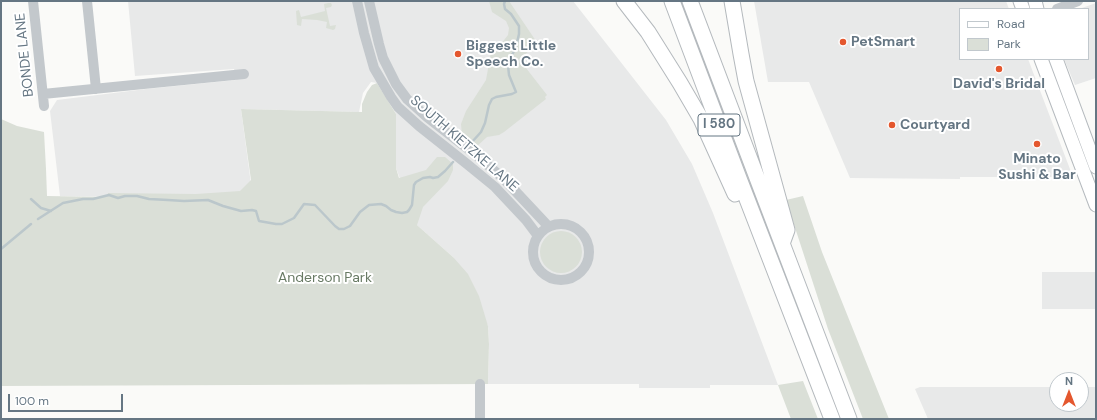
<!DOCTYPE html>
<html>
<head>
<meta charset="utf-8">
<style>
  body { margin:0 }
  #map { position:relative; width:1097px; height:420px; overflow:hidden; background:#fafaf8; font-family:"DM Sans",sans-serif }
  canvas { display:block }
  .frame { position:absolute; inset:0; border:2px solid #657683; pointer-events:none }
  .legend { position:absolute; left:959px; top:8px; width:130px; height:52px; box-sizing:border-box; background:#fff; border:1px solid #c1c8cd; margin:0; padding:5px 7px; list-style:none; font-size:12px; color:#657683 }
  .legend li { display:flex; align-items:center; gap:8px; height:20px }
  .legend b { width:20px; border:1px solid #c1c8cd }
  .north { position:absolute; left:1049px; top:372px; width:40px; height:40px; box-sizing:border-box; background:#fff; border:1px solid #c1c8cd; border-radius:50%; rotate:0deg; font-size:11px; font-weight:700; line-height:16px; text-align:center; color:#657683 }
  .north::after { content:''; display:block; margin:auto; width:14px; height:18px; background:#e4572e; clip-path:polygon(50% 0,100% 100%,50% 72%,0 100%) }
  .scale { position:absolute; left:8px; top:394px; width:115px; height:18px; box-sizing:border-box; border:2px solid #657683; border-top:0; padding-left:5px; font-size:12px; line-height:14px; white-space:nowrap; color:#657683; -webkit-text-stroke:3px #fff; paint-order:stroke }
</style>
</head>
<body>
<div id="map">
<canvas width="1097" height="420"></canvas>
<div class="frame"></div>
<ul class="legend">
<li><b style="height:5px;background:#fff"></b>Road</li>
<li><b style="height:11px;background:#dadfd7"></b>Park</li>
</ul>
<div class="north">N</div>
<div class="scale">100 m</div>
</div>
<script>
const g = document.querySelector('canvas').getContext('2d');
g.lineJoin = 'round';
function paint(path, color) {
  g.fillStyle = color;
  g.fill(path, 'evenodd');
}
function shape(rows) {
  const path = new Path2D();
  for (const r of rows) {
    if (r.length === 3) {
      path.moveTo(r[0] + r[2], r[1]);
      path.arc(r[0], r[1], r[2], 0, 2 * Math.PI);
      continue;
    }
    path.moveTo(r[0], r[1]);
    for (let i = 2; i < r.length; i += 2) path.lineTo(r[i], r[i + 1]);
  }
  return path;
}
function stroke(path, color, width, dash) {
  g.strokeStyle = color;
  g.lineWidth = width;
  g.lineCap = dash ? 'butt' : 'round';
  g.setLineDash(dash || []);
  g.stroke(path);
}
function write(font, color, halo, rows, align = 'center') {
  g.font = font + ' "DM Sans",sans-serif';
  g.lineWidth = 4;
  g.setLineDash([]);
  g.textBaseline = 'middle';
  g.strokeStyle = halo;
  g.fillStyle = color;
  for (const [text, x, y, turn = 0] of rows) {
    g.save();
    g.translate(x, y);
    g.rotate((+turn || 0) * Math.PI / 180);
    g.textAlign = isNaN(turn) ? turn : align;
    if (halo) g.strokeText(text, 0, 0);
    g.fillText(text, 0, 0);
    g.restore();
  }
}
const built = shape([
  [128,1,573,1,666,120,692,164,713,213,778,385,710,385,710,388,639,388,639,384,488,384,489,344,488,326,453,257,417,225,396,168,396,114,377,83,371,82,363,93,359,112,241,109,253,199,60,196,50,111,57,100,146,89,236,80,234,69,135,76],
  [754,1,1006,1,1009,9,960,9,960,59,1028,59,1073,177,960,177,960,179,850,178,809,82,768,82],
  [1096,3,1096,78,1075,85,1064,59,1088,59,1088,9,1079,9],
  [1042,272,1096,272,1096,309,1042,309],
  [920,387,1057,387,1057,404,1081,404,1081,387,1096,387,1096,419,928,419,915,389]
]);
const green = shape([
  [489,1,509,1,538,44,519,59,547,95,545,97,546,99,504,132,499,135,487,137,476,147,472,144,462,135,461,124,466,111,486,80,491,52,501,44,508,35,509,28,506,21,492,12],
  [328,3,331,3,332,5,331,7,326,8,330,26,336,25,335,29,333,30,326,28,327,22,317,20,302,19,301,26,297,25,296,11,299,10,301,17,325,11,324,4],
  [377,83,396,114,396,168,399,178,426,170,437,157,445,157,453,164,453,170,448,181,423,207,417,225,453,257,468,274,479,296,488,326,489,344,488,384,1,386,1,119,17,126,44,132,46,169,47,196,107,197,108,193,196,194,240,191,251,180,241,109,362,112,362,104,367,92,372,85],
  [803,196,822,252,889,419,863,419,828,329,786,200],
  [561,252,21],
  [803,381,818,419,791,419,778,385]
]);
const stream = shape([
  [472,142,481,132,485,123,489,105,492,99,496,97,512,94,516,92,509,75,508,65,509,60,513,53,516,47,519,34,519,26,511,14,505,9,504,4,505,1],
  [31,199,41,208,51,211],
  [38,219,63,203,83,199,93,199,109,195,118,198,125,196,137,196,149,199,168,200,184,201,208,200,223,206,241,211,252,210,256,211,259,221,276,224,282,224,294,218,304,204,315,205,335,226,339,229,344,229,350,226,360,212,369,205,381,204,386,206,391,210,396,212,402,213,407,212,409,210,412,205,414,185,416,182,423,178,430,177,433,178,438,177,445,171,453,162],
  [1,249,31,224]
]);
const minor = shape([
  [33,1,44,106],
  [87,1,96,89],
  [357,1,364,33,374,68,391,97,398,107,419,126,467,164,495,187,526,220,538,236],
  [369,1,379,44,383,58,396,84,407,99,427,117,476,155,504,179,548,226],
  [1057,9,1078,1],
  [43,94,244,74],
  [561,252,28],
  [480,419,480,384]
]);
const major = shape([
  [1020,1,1023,9],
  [1035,1,1037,9],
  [1041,59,1096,205],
  [1056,59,1096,167]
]);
const highway = shape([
  [624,1,648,32,680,83,701,119,735,194],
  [672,1,740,181,832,419],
  [690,1,759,183,849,419],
  [732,1,741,54,746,81,787,230,783,241]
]);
const markers = [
  [843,42,4,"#e4572e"],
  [458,54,4,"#e4572e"],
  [999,69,4,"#e4572e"],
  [892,125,4,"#e4572e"],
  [1037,144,4,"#e4572e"]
];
const shields = [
  [719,125,42]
];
const shieldNames = [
  ["I 580",719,125]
];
const poiNames = [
  ["PetSmart",851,42],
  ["Biggest Little",466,46],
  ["Speech Co.",466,62],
  ["David's Bridal",999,84,"center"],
  ["Courtyard",900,125],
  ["Minato",1037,159,"center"],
  ["Sushi & Bar",1037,175,"center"]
];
const streetNames = [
  ["BONDE LANE",25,55,-96],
  ["SOUTH KIETZKE LANE",464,144,41]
];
const parkNames = [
  ["Anderson Park",325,278]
];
paint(built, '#e8e9e9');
paint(green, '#dadfd7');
stroke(stream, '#bbc7cb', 2.5);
stroke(major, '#b5babe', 15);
stroke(highway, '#b4b9bd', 17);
stroke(minor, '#c3c8cc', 10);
stroke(major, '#fff', 13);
stroke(highway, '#fff', 15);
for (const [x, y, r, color] of markers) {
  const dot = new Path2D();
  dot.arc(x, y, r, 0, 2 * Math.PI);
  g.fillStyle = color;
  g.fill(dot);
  stroke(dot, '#fff', 1.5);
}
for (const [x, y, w] of shields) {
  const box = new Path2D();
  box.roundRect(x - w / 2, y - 11, w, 22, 3);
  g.fillStyle = '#fff';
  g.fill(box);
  stroke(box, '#657683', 1);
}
write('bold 13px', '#657683', null, shieldNames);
write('bold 14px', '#657683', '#fff', poiNames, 'left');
write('14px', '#657683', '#fff', streetNames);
write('14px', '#687a64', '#fff', parkNames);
</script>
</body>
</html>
